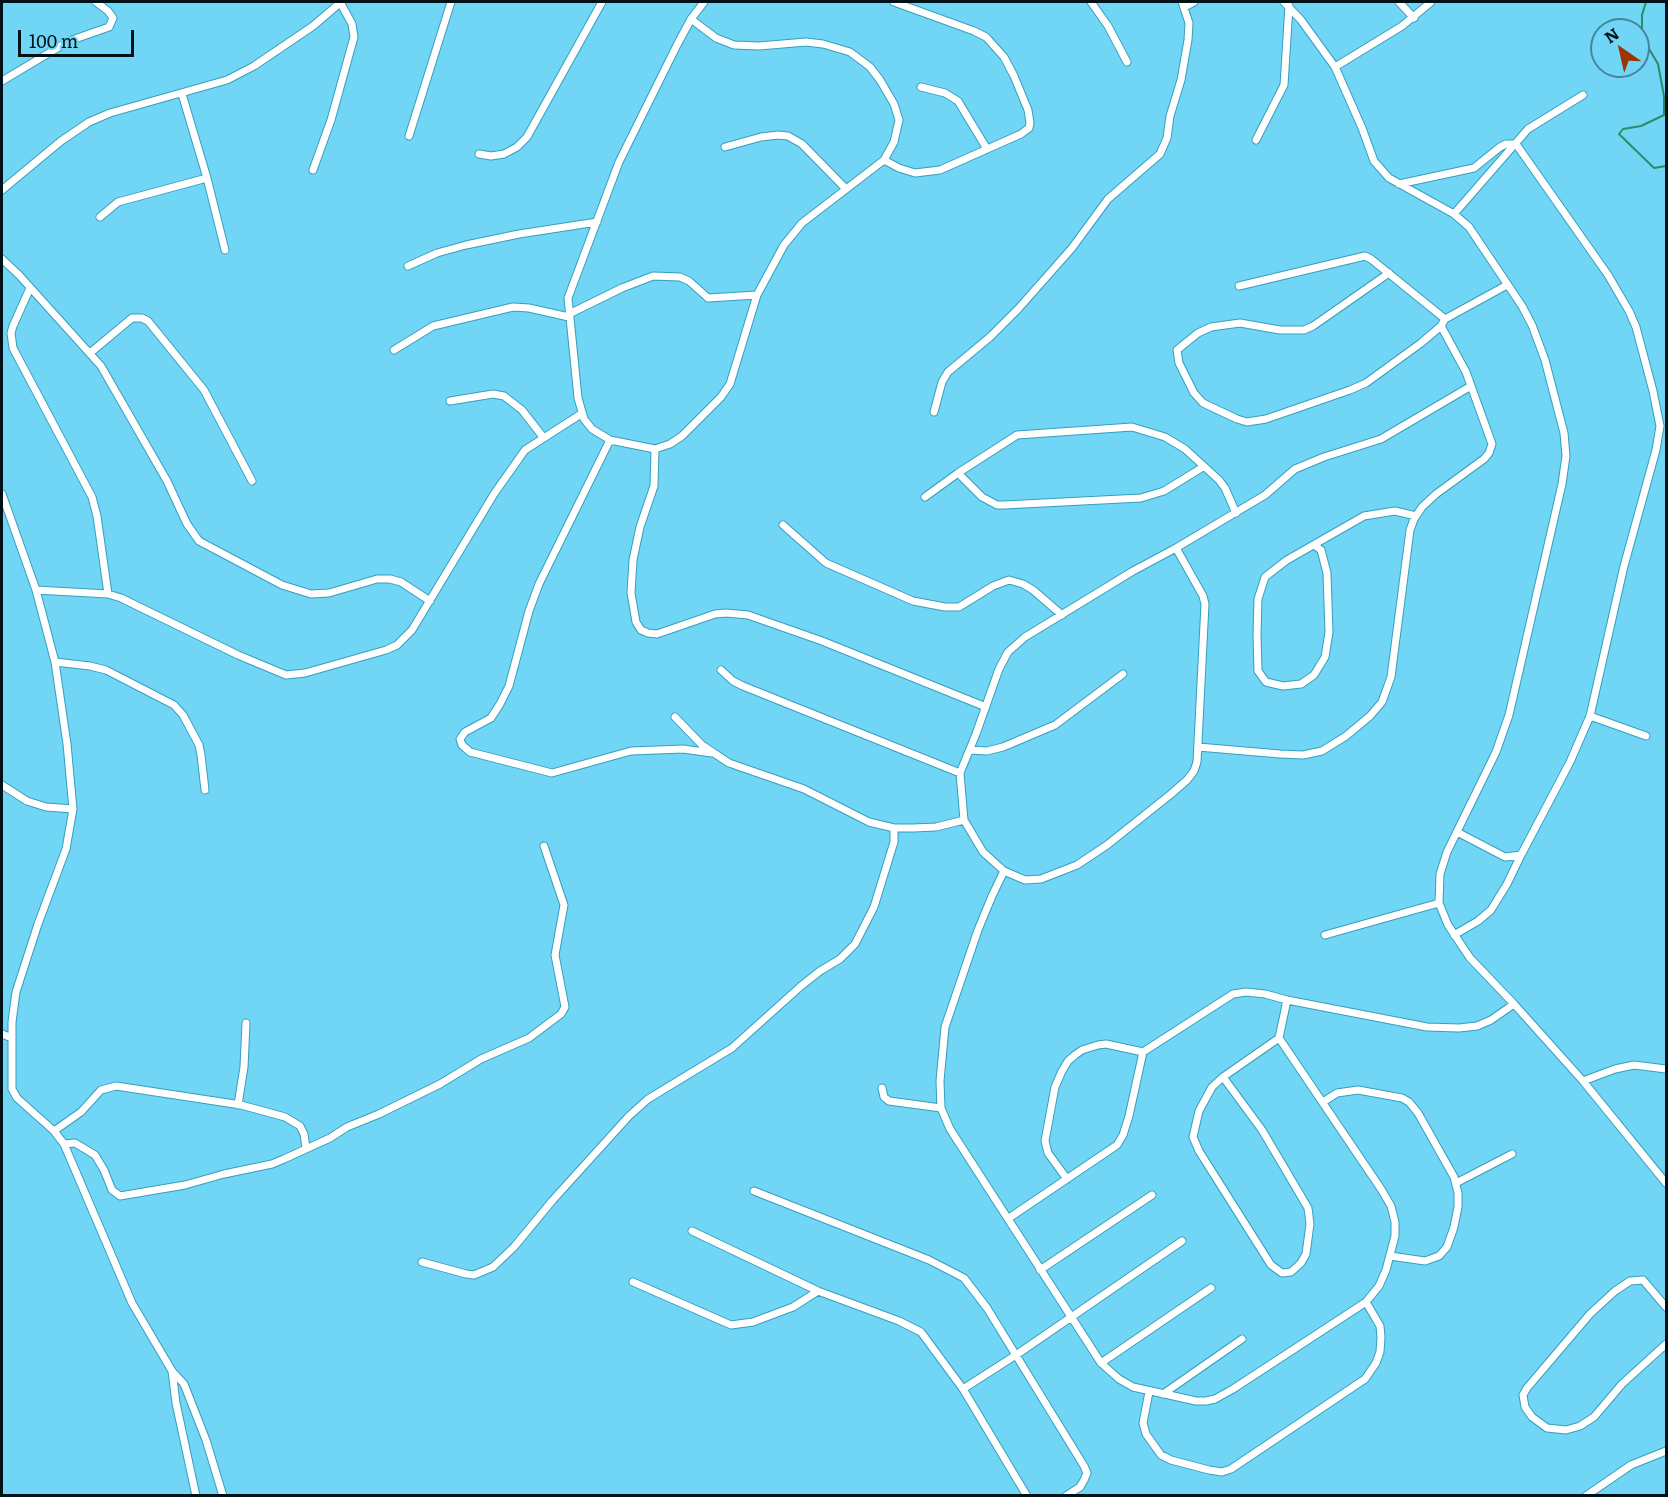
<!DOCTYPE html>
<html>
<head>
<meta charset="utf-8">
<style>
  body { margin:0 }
  #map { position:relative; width:1668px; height:1497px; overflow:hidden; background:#71d5f5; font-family:Literata,serif }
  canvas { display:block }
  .frame { position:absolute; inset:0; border:3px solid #001218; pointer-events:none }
  .north { position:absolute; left:1590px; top:18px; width:60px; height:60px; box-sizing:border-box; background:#71d5f5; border:2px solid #44879d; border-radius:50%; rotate:326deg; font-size:16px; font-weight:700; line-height:24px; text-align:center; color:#001218 }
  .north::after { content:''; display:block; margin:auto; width:21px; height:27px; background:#9a3600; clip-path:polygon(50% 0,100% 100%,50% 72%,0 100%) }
  .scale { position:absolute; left:18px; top:30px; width:116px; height:27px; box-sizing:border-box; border:3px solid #001218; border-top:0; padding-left:8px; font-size:18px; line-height:21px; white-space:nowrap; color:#001218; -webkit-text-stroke:4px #71d5f5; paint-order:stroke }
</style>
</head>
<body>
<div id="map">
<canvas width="1668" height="1497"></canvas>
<div class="frame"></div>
<div class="north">N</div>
<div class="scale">100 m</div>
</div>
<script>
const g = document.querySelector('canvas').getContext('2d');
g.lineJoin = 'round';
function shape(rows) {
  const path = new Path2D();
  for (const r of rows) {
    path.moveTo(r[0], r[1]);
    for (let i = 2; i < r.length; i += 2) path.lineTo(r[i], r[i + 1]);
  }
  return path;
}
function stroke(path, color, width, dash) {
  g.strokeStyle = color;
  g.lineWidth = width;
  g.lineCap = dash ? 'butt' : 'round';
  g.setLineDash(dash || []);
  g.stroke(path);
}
const stream = shape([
  [1646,2,1642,15,1642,37,1658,64,1664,96,1664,115,1641,126,1623,129,1619,134,1654,168,1666,166],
  [1666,300,1666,312]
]);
const minor = shape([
  [1091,2,1108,26,1127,62],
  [1284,2,1301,20,1335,67,1362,128,1374,161,1389,178,1454,214,1469,227,1522,306,1532,325,1545,360,1564,433,1566,456,1562,484,1509,715,1496,752,1447,852,1440,874,1439,903,1448,925,1470,958,1514,1004,1583,1081,1666,1183],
  [1399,2,1414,18],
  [1185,7,1194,2],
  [691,19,716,38,734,45,759,46,806,42,823,44,850,52,870,67,880,80,894,104,899,120,894,142,884,160,802,223,784,245,757,295,730,384,721,397,682,436,670,444,655,449,610,440,592,429,584,419,578,398,568,298,619,162,677,45,691,19,704,2],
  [1335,67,1402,26,1431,2],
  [2,81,69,41,109,27,113,18,108,11,96,2],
  [921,87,945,93,958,101,987,149],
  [182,94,207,178,225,250],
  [409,136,451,2],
  [1256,140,1284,85,1289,6],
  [725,147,761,137,778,135,788,136,802,144,846,189],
  [479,154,491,156,504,154,517,147,527,137,602,2],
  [884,160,899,168,915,173,940,170,1021,134,1029,128,1030,123,1028,110,1014,76,1004,57,986,37,974,31,894,2],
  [313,170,331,120,354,37,352,24,340,2],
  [1399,184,1474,168,1500,147,1506,144,1516,144,1608,275,1629,311,1636,327,1653,391,1660,426,1656,450,1624,566,1590,716,1570,762,1521,855,1505,857,1457,832],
  [2,190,61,141,89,122,110,113,227,80,254,66,313,26,341,2],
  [1454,214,1528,129,1583,95],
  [100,217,118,202,207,178],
  [2,259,19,275,101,366,167,481,187,524,199,541,282,585,311,594,329,593,377,579,390,579,401,582,430,601],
  [408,266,437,253,466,245,519,234,597,222],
  [1389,273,1313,326,1304,330,1280,330,1240,323,1211,327,1198,333,1177,350,1179,363,1194,393,1203,403,1237,419,1247,422,1266,419,1350,390,1366,383,1421,343,1441,326],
  [1239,286,1365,256,1371,259,1445,319],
  [30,288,13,326,11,333,13,348,92,497,97,516,108,594],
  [569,314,622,288,653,276,680,277,689,281,708,298,757,295],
  [394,350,433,326,513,307,529,308,569,317],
  [90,353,132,318,142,318,148,321,204,390,252,481],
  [450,401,493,394,504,396,522,410,543,437],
  [934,412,942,382,948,372,990,337,1019,308,1072,248,1108,199,1160,154,1167,138,1170,116,1181,80,1188,40,1189,23,1182,2],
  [610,440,539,584,529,611,509,686,500,704,491,718,465,732,460,739,462,745,470,752,552,773,631,751,683,749,712,753],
  [655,449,654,486,640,527,633,560,631,593,636,622,641,630,648,633,657,634,715,614,726,613,748,615,822,641,986,707],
  [958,473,982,497,997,505,1004,505,1141,498,1164,491,1203,467],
  [2,494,36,590,55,662,67,744,73,809,66,849,38,924,16,992,12,1022,12,1089,17,1098,54,1131,64,1144,132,1303,172,1371,184,1384,206,1440,223,1496],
  [925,497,958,473,1017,435,1132,427,1165,437,1185,449,1219,480,1225,488,1236,513],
  [783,525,826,563,913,601,945,607,959,607,993,586,1009,580,1023,584,1033,590,1062,615],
  [1314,545,1321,550,1327,573,1329,632,1325,657,1314,675,1301,684,1283,686,1266,682,1258,671,1257,635,1258,599,1265,577,1287,560,1364,516,1395,511,1416,516],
  [1176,548,1203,596,1205,604,1197,762,1194,771,1187,780,1171,794,1107,845,1077,865,1041,879,1025,880,1004,871,983,852,964,820,960,773,976,734,999,669,1008,652,1025,637,1133,571,1176,548,1265,495,1295,469,1324,457,1381,439,1471,386],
  [36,590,108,594,121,598,238,655,286,675,305,673,386,650,397,645,412,630,494,494,525,450,581,414],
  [55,662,90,666,106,670,174,705,183,715,199,745,201,755,205,790],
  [721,670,733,681,743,686,960,773],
  [1590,716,1646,736],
  [675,717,702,745,729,763,804,789,869,822,894,828,913,828,936,827,964,820],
  [1198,747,1280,754,1303,755,1322,751,1346,736,1370,716,1382,702,1391,677,1410,530,1414,519,1422,507,1436,494,1484,459,1489,453,1492,444,1466,372,1441,326,1445,319,1507,285],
  [970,750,987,751,1003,747,1055,725,1123,674],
  [2,785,27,801,46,807,73,809],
  [1004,871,992,896,978,930,945,1027,940,1081,941,1108,950,1129,1101,1363,1119,1379,1133,1387,1196,1401,1206,1401,1215,1399,1233,1389,1366,1302,1379,1286,1386,1270,1395,1236,1395,1222,1391,1206,1381,1189,1279,1038,1287,1000],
  [1325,935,1439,903],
  [1454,935,1478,921,1491,910,1507,884,1521,855],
  [2,1034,12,1038],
  [1223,1077,1262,1130,1308,1208,1310,1224,1306,1254,1301,1263,1291,1272,1282,1273,1271,1265,1199,1151,1193,1137,1199,1111,1212,1087,1223,1077,1279,1038],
  [1583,1081,1615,1069,1634,1065,1666,1069],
  [882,1088,884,1097,889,1101,941,1108],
  [1323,1102,1337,1093,1358,1090,1402,1098,1409,1102,1418,1113,1454,1177,1458,1193,1458,1207,1454,1227,1447,1247,1439,1256,1425,1261,1390,1256],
  [238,1105,244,1067,246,1023],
  [54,1131,81,1112,101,1090,116,1086,241,1105,285,1117,300,1126,304,1134,306,1148],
  [64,1144,75,1143,95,1155,104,1170,112,1190,120,1196,185,1185,224,1174,272,1164,284,1159,330,1138,347,1127,379,1114,440,1084,481,1059,529,1038,561,1014,565,1007,555,955,564,905,544,846],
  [1067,1179,1048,1153,1045,1141,1055,1087,1062,1071,1068,1061,1075,1055,1082,1050,1098,1045,1106,1044,1143,1052],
  [1456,1183,1512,1154],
  [754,1191,929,1260,964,1278,987,1308,1084,1466,1087,1473,1084,1480,1080,1487,1066,1496],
  [1009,1218,1117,1145,1123,1135,1129,1116,1143,1052,1233,994,1246,992,1265,994,1287,1000,1427,1027,1459,1028,1477,1026,1491,1020,1514,1004],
  [692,1231,818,1291,899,1321,921,1332,963,1389,1027,1496],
  [422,1262,466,1274,474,1275,493,1267,514,1247,552,1201,629,1116,648,1099,732,1048,801,986,820,971,840,959,855,944,874,907,894,842,894,828],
  [1040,1270,1152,1195],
  [633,1282,731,1325,753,1322,793,1307,818,1291],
  [1666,1307,1643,1280,1630,1281,1615,1291,1590,1314,1527,1388,1523,1395,1525,1407,1532,1417,1547,1428,1566,1430,1580,1426,1594,1417,1622,1384,1666,1344],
  [1101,1363,1211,1288],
  [172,1371,176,1403,196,1496],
  [963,1389,1016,1355,1182,1241],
  [1149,1392,1143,1423,1146,1434,1161,1455,1171,1460,1209,1470,1222,1472,1231,1469,1365,1379,1376,1363,1380,1352,1381,1337,1380,1326,1366,1302],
  [1163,1394,1242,1339],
  [1586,1496,1631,1465,1666,1451]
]);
stroke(stream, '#2b8c68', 2);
stroke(minor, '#359fbe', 9);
stroke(minor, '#fff', 7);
</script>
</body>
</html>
